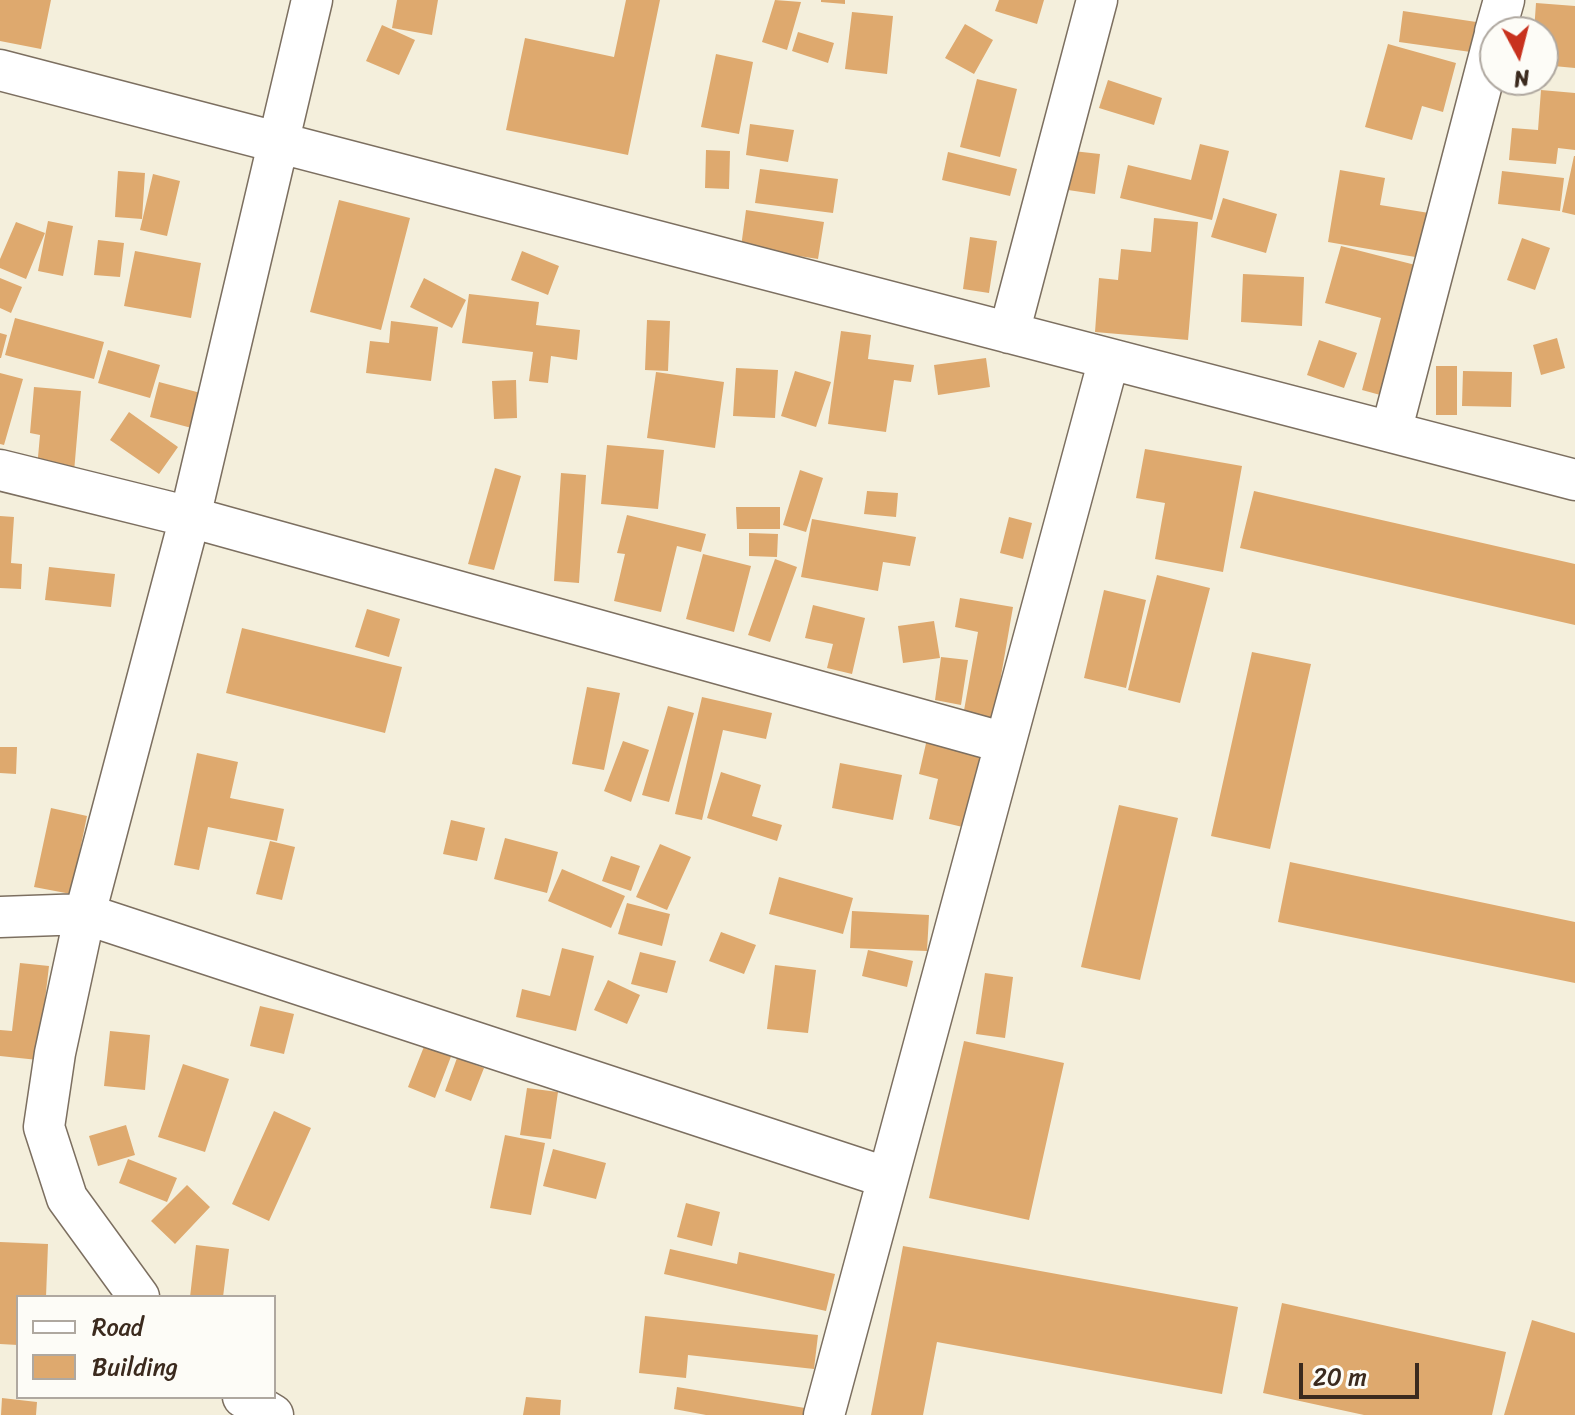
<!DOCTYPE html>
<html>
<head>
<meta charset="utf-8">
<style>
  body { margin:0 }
  #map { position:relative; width:1575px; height:1415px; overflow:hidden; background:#f4efdc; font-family:Sriracha,sans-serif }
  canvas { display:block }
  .legend { position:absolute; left:16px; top:1295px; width:260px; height:104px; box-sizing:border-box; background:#fdfcf7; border:2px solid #afa8a0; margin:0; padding:10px 14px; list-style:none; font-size:24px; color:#3b2a1e }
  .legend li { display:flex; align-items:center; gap:16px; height:40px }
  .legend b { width:40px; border:2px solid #afa8a0 }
  .north { position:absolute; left:1479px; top:16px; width:80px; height:80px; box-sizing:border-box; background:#fdfcf7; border:2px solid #afa8a0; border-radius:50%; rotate:173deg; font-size:22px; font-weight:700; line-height:32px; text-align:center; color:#3b2a1e }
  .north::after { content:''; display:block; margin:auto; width:28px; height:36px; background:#c8321e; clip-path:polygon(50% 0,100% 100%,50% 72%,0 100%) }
  .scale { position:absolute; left:1299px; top:1363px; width:120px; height:36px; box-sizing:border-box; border:4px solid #3b2a1e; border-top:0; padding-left:10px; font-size:24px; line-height:28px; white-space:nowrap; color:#3b2a1e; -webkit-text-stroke:6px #fdfcf7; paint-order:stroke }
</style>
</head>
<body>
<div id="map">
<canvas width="1575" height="1415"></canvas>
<ul class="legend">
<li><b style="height:10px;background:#fff"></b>Road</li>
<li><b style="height:22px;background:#dea96e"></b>Building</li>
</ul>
<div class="north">N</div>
<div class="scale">20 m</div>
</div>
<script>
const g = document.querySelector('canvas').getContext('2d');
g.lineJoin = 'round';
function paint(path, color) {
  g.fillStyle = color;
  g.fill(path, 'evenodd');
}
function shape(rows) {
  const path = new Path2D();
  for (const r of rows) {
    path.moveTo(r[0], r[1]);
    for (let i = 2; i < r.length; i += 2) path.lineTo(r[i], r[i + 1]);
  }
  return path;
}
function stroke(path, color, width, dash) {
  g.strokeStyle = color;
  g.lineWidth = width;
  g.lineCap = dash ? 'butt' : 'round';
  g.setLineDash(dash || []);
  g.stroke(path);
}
const building = shape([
  [0,0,51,0,41,49,0,41],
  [397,0,438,0,432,35,392,28],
  [626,0,660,0,628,155,506,130,525,38,614,57],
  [775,0,801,2,787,50,762,42],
  [821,0,845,0,845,4,821,2],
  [999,0,1044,0,1037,24,995,11],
  [1536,3,1575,6,1575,68,1543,65,1543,32,1534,32],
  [1403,11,1483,23,1478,53,1399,42],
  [852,12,893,16,887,74,845,69],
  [965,24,993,40,974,74,945,58],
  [382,25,415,40,399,75,366,61],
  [798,32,834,43,828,63,792,51],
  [1388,44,1456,63,1443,112,1422,106,1412,140,1365,127],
  [716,54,753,62,739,134,701,127],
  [977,79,1017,89,1000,157,960,147],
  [1108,80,1162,98,1154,125,1099,108],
  [1541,90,1575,93,1575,150,1558,148,1556,164,1509,160,1512,128,1538,130],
  [750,124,794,130,788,162,746,155],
  [1200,144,1229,151,1212,220,1120,198,1128,165,1191,180],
  [706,150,730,151,729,189,705,188],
  [1073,151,1100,154,1095,194,1068,190],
  [948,152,1017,169,1010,196,942,180],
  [1574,156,1575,156,1575,215,1562,212],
  [760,169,838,179,833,213,755,203],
  [1340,170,1385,178,1380,205,1429,213,1421,258,1328,242],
  [118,171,145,173,142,219,115,217],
  [1502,171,1564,178,1560,211,1498,204],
  [153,174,180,181,167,236,140,230],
  [1223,198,1277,214,1266,253,1211,237],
  [339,200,410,218,381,330,310,312],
  [746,210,824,222,818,259,741,247],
  [1154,218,1198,222,1188,340,1095,332,1099,278,1118,280,1121,249,1151,252],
  [48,221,73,226,63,276,38,271],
  [16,222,45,233,26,279,0,268,0,259],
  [970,237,997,241,989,293,963,289],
  [1522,238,1550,248,1535,290,1507,280],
  [98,240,124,243,120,277,94,275],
  [1341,246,1431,269,1395,399,1362,390,1381,318,1325,303],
  [135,251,201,263,191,318,124,306],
  [522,251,559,266,548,295,511,280],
  [1243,274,1304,277,1302,326,1241,322],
  [0,278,22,287,11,313,0,308],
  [424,278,466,300,452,328,410,307],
  [469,294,539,302,536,325,580,330,577,360,551,356,548,383,529,381,533,352,462,343],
  [15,318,104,342,94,379,5,355],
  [647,320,670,321,668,371,645,370],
  [391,321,438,327,431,381,366,373,370,341,389,343],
  [841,331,871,335,868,359,914,365,911,382,894,380,886,432,828,424],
  [0,333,7,335,1,358,0,358],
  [1557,338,1565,368,1541,375,1533,345],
  [1319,340,1357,353,1344,388,1307,375],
  [108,350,160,365,150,398,98,383],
  [986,358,990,387,938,395,934,365],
  [1436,366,1457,366,1457,415,1436,415],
  [736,368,778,370,775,418,733,416],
  [795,371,831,382,816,427,781,416],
  [1463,371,1512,372,1511,407,1462,406],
  [656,372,724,382,715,448,647,438],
  [0,373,23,379,4,445,0,444],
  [516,380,517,418,494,419,492,381],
  [159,382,212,396,203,431,150,417],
  [34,387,81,391,74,472,37,468,40,435,30,433],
  [129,412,178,447,159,474,110,440],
  [607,445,664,450,658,509,601,504],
  [1145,449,1242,466,1223,572,1155,559,1165,503,1136,498],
  [495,468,521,476,494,570,468,564],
  [800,470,823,478,806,532,783,525],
  [561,473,586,475,579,583,554,581],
  [867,491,898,493,896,517,864,514],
  [1254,491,1575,564,1575,625,1240,548],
  [736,507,780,507,780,529,737,529],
  [627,515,706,534,701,552,677,546,661,612,614,601,625,554,617,553],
  [0,516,14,517,11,563,22,564,21,589,0,588],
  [1009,517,1032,523,1023,559,1000,553],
  [812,519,916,537,910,566,883,562,878,591,801,577],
  [749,533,778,534,777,557,749,556],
  [703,554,751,566,734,632,686,619],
  [775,559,797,567,770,642,748,635],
  [49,567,115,574,111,607,45,600],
  [1157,575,1210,588,1180,703,1128,690],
  [1104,590,1146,600,1126,688,1084,678],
  [960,598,1013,607,993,722,963,716,978,632,955,627],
  [813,605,865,618,852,674,827,668,833,644,805,638],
  [367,609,400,619,389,657,355,647],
  [934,621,940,658,903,663,898,626],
  [242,628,402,667,385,733,226,693],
  [1252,652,1311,664,1270,849,1211,836],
  [941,657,968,660,961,705,935,700],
  [587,687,620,693,604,770,572,764],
  [702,697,772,713,766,739,723,730,702,820,675,814],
  [668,706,694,713,669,802,642,795],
  [927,739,989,753,971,829,929,819,938,779,919,774],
  [623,741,649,750,631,802,604,791],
  [0,747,17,747,16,774,0,773],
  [197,753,238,762,230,798,284,809,277,841,208,827,199,870,174,865],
  [840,763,902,775,893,820,832,808],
  [721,772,761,785,752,816,782,825,777,841,707,818],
  [1119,805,1178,818,1140,980,1081,967],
  [51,808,87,816,71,894,34,887],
  [451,820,485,828,477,861,443,854],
  [505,838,558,852,547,893,494,879],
  [270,841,295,847,282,900,256,894],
  [660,844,691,857,667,910,636,897],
  [611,856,640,866,631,891,602,881],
  [1290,862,1575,922,1575,983,1278,922],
  [562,869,625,896,611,928,548,901],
  [779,877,853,898,843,934,769,914],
  [627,903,670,914,662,946,618,934],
  [852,911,929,915,927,951,850,948],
  [721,932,756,945,744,974,709,961],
  [562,948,594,956,576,1031,516,1017,522,989,550,996],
  [868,950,913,961,907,987,862,976],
  [640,952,676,961,667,993,631,984],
  [20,963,49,966,38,1060,0,1056,0,1030,12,1031],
  [775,965,816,970,808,1033,767,1029],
  [985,973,1013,977,1005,1038,976,1034],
  [608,980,640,995,627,1024,594,1010],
  [260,1006,294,1014,284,1054,250,1046],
  [110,1031,150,1035,145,1090,104,1086],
  [964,1041,1064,1063,1029,1220,929,1198],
  [425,1044,452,1054,435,1098,408,1087],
  [457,1058,484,1068,471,1101,445,1091],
  [183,1064,229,1079,205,1152,158,1137],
  [527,1088,558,1092,551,1139,520,1135],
  [274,1111,311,1128,269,1221,232,1204],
  [126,1125,135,1155,98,1166,89,1136],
  [505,1135,545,1143,531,1215,490,1208],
  [553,1149,606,1163,596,1199,543,1186],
  [128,1159,177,1178,167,1202,119,1183],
  [187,1185,210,1207,175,1244,151,1221],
  [686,1203,720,1212,712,1246,677,1237],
  [0,1242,48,1244,46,1297,18,1297,18,1345,0,1344],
  [196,1245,229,1249,223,1297,190,1297],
  [903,1246,1238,1307,1222,1394,937,1342,923,1415,871,1415],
  [670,1249,737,1264,739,1252,835,1274,826,1311,664,1274],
  [1282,1303,1506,1352,1492,1415,1364,1415,1263,1393],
  [645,1316,818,1335,814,1369,688,1355,686,1378,639,1373],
  [1532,1320,1575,1333,1575,1415,1504,1415],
  [677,1387,805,1408,804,1415,706,1415,674,1409],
  [526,1397,561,1400,560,1415,523,1415],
  [2,1398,37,1402,36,1415,1,1415]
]);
const minor = shape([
  [1495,32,1504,0],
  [0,70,1575,480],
  [1009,333,1097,0],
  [1391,432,1495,34],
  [0,470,190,517,1005,743],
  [0,917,85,914,888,1178],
  [139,1297,67,1198,44,1127,55,1053,85,914,190,517,312,0],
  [243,1397,273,1415],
  [824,1415,1109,359]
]);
paint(building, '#dea96e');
stroke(minor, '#7c6f60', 43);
stroke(minor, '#fff', 40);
</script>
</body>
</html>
